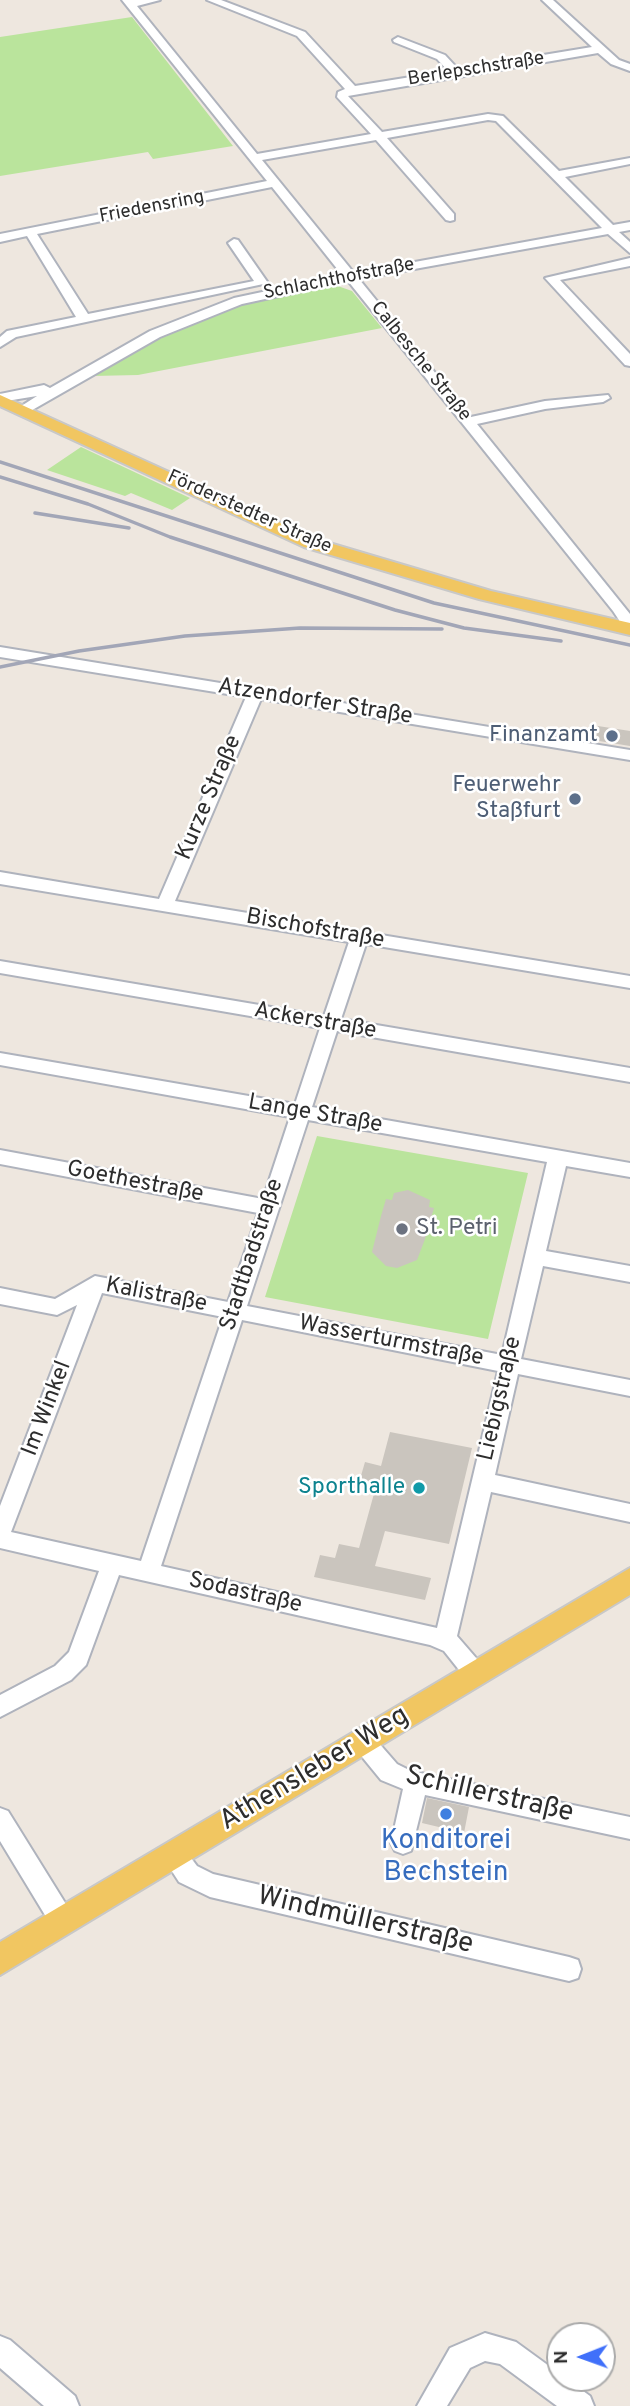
<!DOCTYPE html>
<html>
<head>
<meta charset="utf-8">
<style>
  body { margin:0 }
  #map { position:relative; width:630px; height:2406px; overflow:hidden; background:#eee7df; font-family:Overpass,sans-serif }
  canvas { display:block }
  .north { position:absolute; left:546px; top:2322px; width:70px; height:70px; box-sizing:border-box; background:#fff; border:2px solid #ababab; border-radius:50%; rotate:269deg; font-size:19px; font-weight:700; line-height:28px; text-align:center; color:#2d2d2d }
  .north::after { content:''; display:block; margin:auto; width:24px; height:32px; background:#4070fa; clip-path:polygon(50% 0,100% 100%,50% 72%,0 100%) }
</style>
</head>
<body>
<div id="map">
<canvas width="630" height="2406"></canvas>
<div class="north">N</div>
</div>
<script>
const g = document.querySelector('canvas').getContext('2d');
g.lineJoin = 'round';
function paint(path, color) {
  g.fillStyle = color;
  g.fill(path, 'evenodd');
}
function shape(rows) {
  const path = new Path2D();
  for (const r of rows) {
    path.moveTo(r[0], r[1]);
    for (let i = 2; i < r.length; i += 2) path.lineTo(r[i], r[i + 1]);
  }
  return path;
}
function stroke(path, color, width, dash) {
  g.strokeStyle = color;
  g.lineWidth = width;
  g.lineCap = dash ? 'butt' : 'round';
  g.setLineDash(dash || []);
  g.stroke(path);
}
function write(font, color, halo, rows, align = 'center') {
  g.font = font + ' Overpass,sans-serif';
  g.lineWidth = 5;
  g.setLineDash([]);
  g.textBaseline = 'middle';
  g.strokeStyle = halo;
  g.fillStyle = color;
  for (const [text, x, y, turn = 0] of rows) {
    g.save();
    g.translate(x, y);
    g.rotate((+turn || 0) * Math.PI / 180);
    g.textAlign = isNaN(turn) ? turn : align;
    if (halo) g.strokeText(text, 0, 0);
    g.fillText(text, 0, 0);
    g.restore();
  }
}
const green = shape([
  [132,17,233,146,153,159,148,152,0,176,0,37],
  [332,284,352,291,382,328,138,375,92,376,155,339,200,318,251,301],
  [81,447,190,498,172,510,131,493,125,496,47,470],
  [317,1136,528,1173,488,1339,265,1297]
]);
const building = shape([
  [598,726,630,731,630,746,593,740],
  [408,1190,430,1200,429,1207,434,1208,425,1239,417,1260,397,1268,386,1266,372,1252,381,1216,386,1199,392,1200,394,1193],
  [390,1432,472,1448,449,1544,385,1531,375,1566,431,1578,425,1600,314,1577,320,1555,335,1558,339,1544,359,1548,375,1490,358,1486,365,1462,381,1466],
  [427,1798,469,1807,464,1833,422,1823]
]);
const minor = shape([
  [122,0,160,0,137,6,257,154,371,134,337,97,338,92,345,89,297,36,207,0,221,0,305,32,355,86,448,71,437,59,394,42,393,40,398,37,445,55,458,69,592,47,542,0,553,0,619,60,630,64,630,71,611,64,598,53,348,96,382,132,488,114,503,116,559,171,630,158,630,164,565,177,613,225,630,222,630,230,619,232,630,242,630,253,608,234,359,279,471,417,545,401,608,395,610,398,603,402,545,409,477,424,630,614,630,631,620,631,619,620,613,611,348,281,242,304,160,337,27,413,15,410,37,396,0,402,0,394,44,385,50,388,150,331,234,298,342,275,272,187,37,234,88,314,254,281,228,243,234,239,238,240,268,283,16,337,0,347,0,337,7,331,76,317,27,236,0,242,0,234,267,181,122,0],
  [488,120,496,121,602,228,354,273,262,160,376,140,446,220,450,221,454,220,454,214,387,138,488,120],
  [630,258,630,266,560,280,630,354,630,366,625,365,545,278,630,258],
  [0,647,630,750,630,760,261,699,175,901,630,976,630,988,366,944,341,1019,630,1068,630,1082,337,1031,312,1107,630,1163,630,1177,566,1166,546,1251,630,1266,630,1282,543,1266,521,1359,630,1380,630,1396,518,1374,495,1475,630,1504,630,1522,491,1492,457,1636,483,1666,486,1673,483,1680,475,1683,467,1680,444,1651,430,1645,119,1575,86,1665,71,1680,0,1717,0,1695,55,1666,69,1652,99,1571,0,1548,0,1506,77,1305,57,1315,0,1304,0,1288,55,1299,95,1276,228,1302,258,1213,0,1164,0,1150,263,1199,290,1117,0,1065,0,1053,295,1104,320,1028,0,973,0,961,324,1016,349,942,0,884,0,872,159,899,246,697,0,657,0,647],
  [308,1120,547,1162,502,1355,247,1306,308,1120],
  [102,1293,223,1317,141,1561,11,1532,102,1293],
  [242,1320,498,1371,437,1628,161,1566,242,1320],
  [362,1729,370,1733,397,1764,411,1771,630,1817,630,1839,425,1795,411,1851,403,1854,395,1851,391,1843,403,1789,381,1780,354,1747,350,1740,354,1733,362,1729],
  [0,1808,8,1811,72,1914,75,1922,72,1930,63,1934,54,1930,0,1841,0,1808],
  [174,1843,182,1846,197,1866,213,1874,569,1957,578,1960,581,1969,578,1978,569,1981,210,1897,179,1882,166,1862,162,1854,166,1846,174,1843],
  [485,2333,516,2342,560,2374,560,2378,565,2378,590,2396,594,2406,557,2406,500,2364,485,2361,470,2368,447,2406,417,2406,450,2348,485,2333],
  [0,2336,10,2340,75,2396,79,2406,44,2406,0,2368,0,2336]
]);
const major = shape([
  [0,395,316,539,491,591,630,623,630,635,479,599,304,547,0,406,0,395],
  [630,1568,630,1595,0,1975,0,1942,630,1568]
]);
const rail = shape([
  [0,462,434,603,630,645],
  [0,477,88,504,170,537,395,610,464,628,561,641],
  [35,513,129,528],
  [0,667,79,651,185,636,300,628,442,629]
]);
const markers = [
  [612,736,7,"#5c6f8a"],
  [575,799,7,"#5c6f8a"],
  [402,1229,7,"#6b7280"],
  [419,1488,7,"#0f9aa8"],
  [446,1814,7,"#3f7fe0"]
];
const farStreetnames = [
  ["Berlepschstraße",476,70,-9],
  ["Friedensring",152,208,-11],
  ["Schlachthofstraße",339,280,-11],
  ["Calbesche Straße",420,362,51],
  ["Förderstedter Straße",249,513,24]
];
const streetNames = [
  ["Atzendorfer Straße",315,703,9],
  ["Kurze Straße",210,798,-67],
  ["Bischofstraße",315,930,10],
  ["Ackerstraße",315,1022,10],
  ["Lange Straße",315,1115,10],
  ["Goethestraße",135,1183,11],
  ["Stadtbadstraße",253,1255,-72],
  ["Kalistraße",156,1296,11],
  ["Wasserturmstraße",391,1342,11],
  ["Liebigstraße",501,1399,-77],
  ["Im Winkel",48,1409,-69],
  ["Sodastraße",245,1594,13]
];
const serviceNames = [
  ["Finanzamt",598,736],
  ["Feuerwehr",561,786],
  ["Staßfurt",561,812]
];
const worshipNames = [
  ["St. Petri",416,1229]
];
const cultureNames = [
  ["Sporthalle",405,1488]
];
const nearStreetnames = [
  ["Athensleber Weg",315,1770,-31],
  ["Schillerstraße",489,1796,13],
  ["Windmüllerstraße",365,1922,13]
];
const nearShopnames = [
  ["Konditorei",446,1842],
  ["Bechstein",446,1874]
];
paint(green, '#bae49c');
paint(building, '#cac5be');
stroke(minor, '#afb3bd', 4);
stroke(major, '#c8c8c8', 4);
paint(minor, '#fff');
paint(major, '#f1c661');
stroke(rail, '#a2a6b7', 3.5);
for (const [x, y, r, color] of markers) {
  const dot = new Path2D();
  dot.arc(x, y, r, 0, 2 * Math.PI);
  g.fillStyle = color;
  g.fill(dot);
  stroke(dot, '#fff', 2.5);
}
write('19px', '#2d2d2d', '#fff', farStreetnames);
write('23px', '#2d2d2d', '#fff', streetNames);
write('23px', '#4e5e75', '#fff', serviceNames, 'right');
write('23px', '#5b616d', '#fff', worshipNames, 'left');
write('23px', '#0d838f', '#fff', cultureNames, 'right');
write('28px', '#2d2d2d', '#fff', nearStreetnames);
write('28px', '#366cbe', '#fff', nearShopnames);
</script>
</body>
</html>
